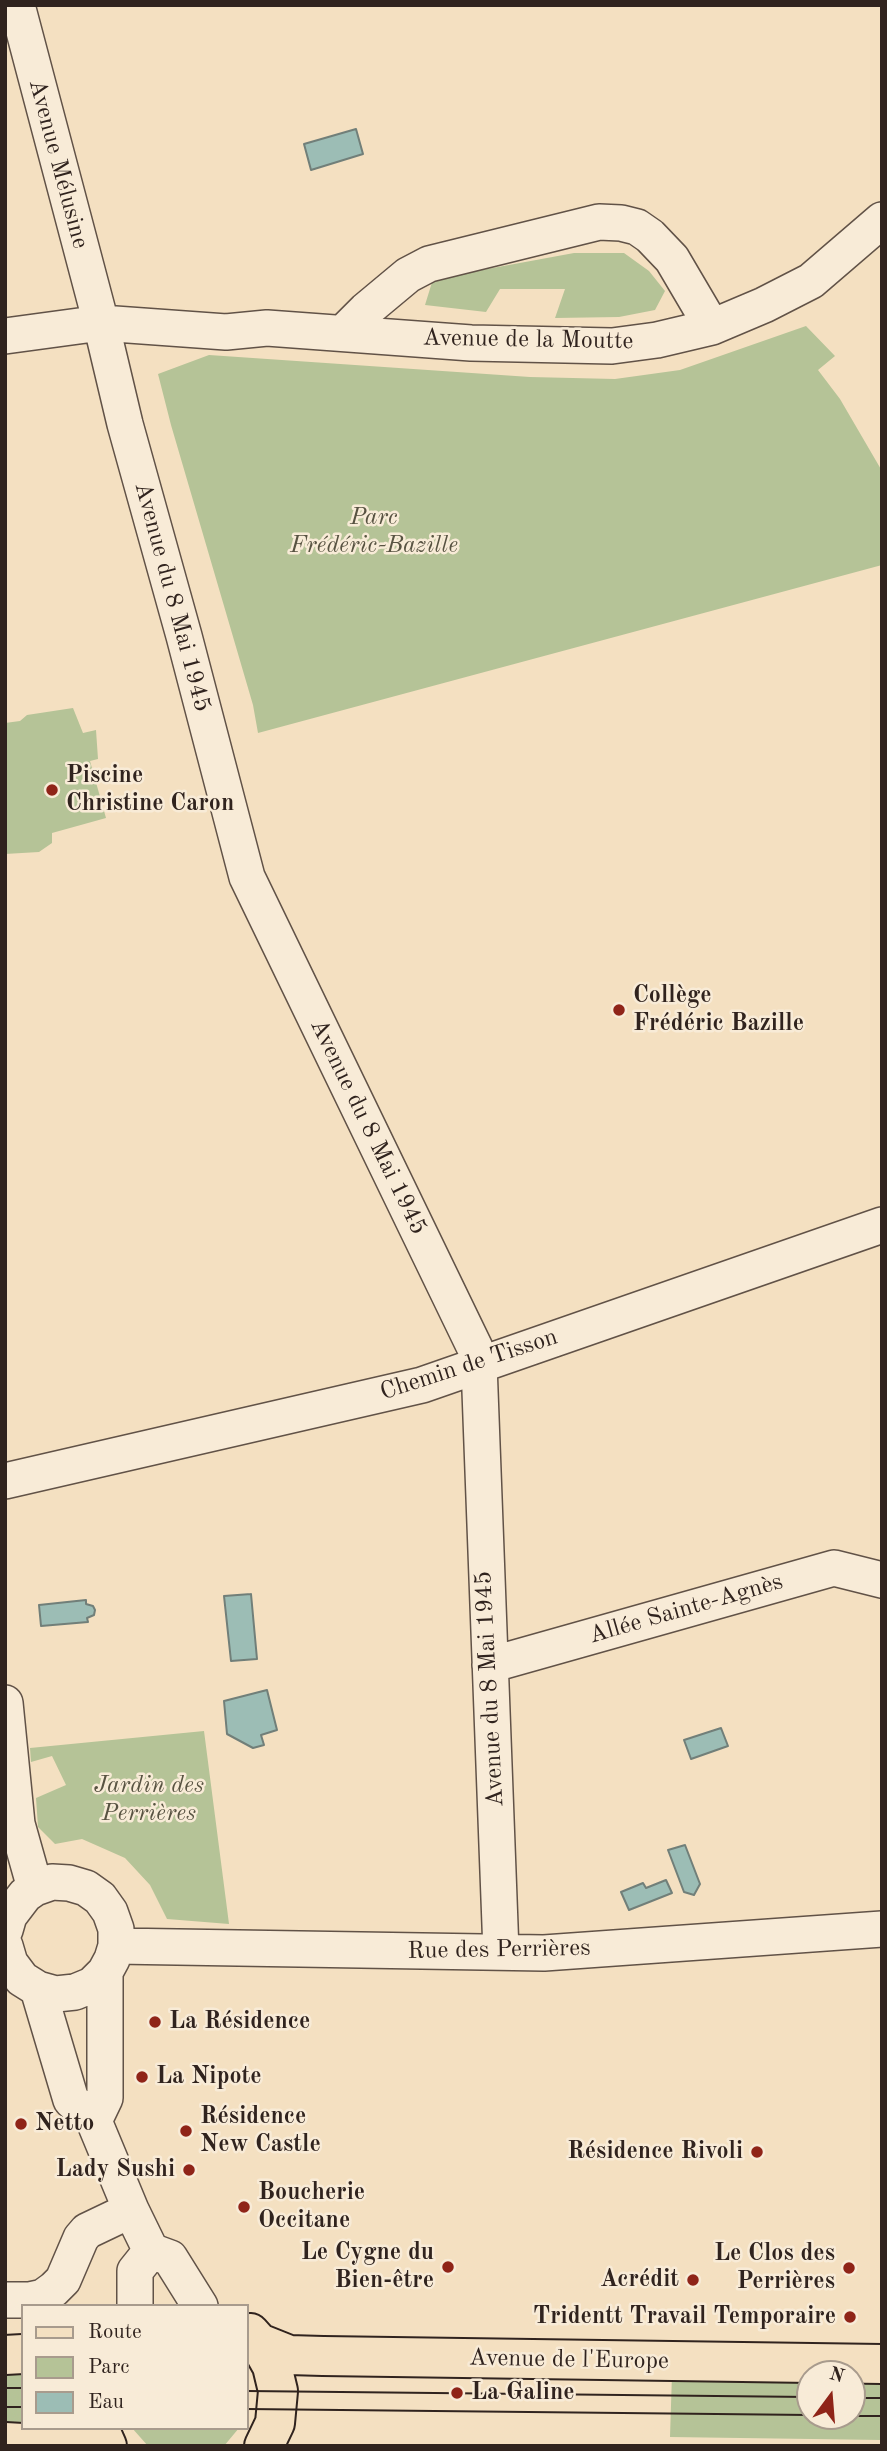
<!DOCTYPE html>
<html>
<head>
<meta charset="utf-8">
<style>
  body { margin:0 }
  #map { position:relative; width:887px; height:2451px; overflow:hidden; background:#f4e0c1; font-family:"Old Standard TT",serif }
  canvas { display:block }
  .frame { position:absolute; inset:0; border:7px solid #30231e; pointer-events:none }
  .legend { position:absolute; left:21px; top:2304px; width:228px; height:126px; box-sizing:border-box; background:#f8ebd7; border:2px solid #a89b8d; margin:0; padding:9px 12px; list-style:none; font-size:21px; color:#30231e }
  .legend li { display:flex; align-items:center; gap:14px; height:35px }
  .legend b { width:35px; border:2px solid #a89b8d }
  .north { position:absolute; left:796px; top:2360px; width:70px; height:70px; box-sizing:border-box; background:#f8ebd7; border:2px solid #a89b8d; border-radius:50%; rotate:16deg; font-size:19px; font-weight:700; line-height:28px; text-align:center; color:#30231e }
  .north::after { content:''; display:block; margin:auto; width:24px; height:32px; background:#8f2418; clip-path:polygon(50% 0,100% 100%,50% 72%,0 100%) }
</style>
</head>
<body>
<div id="map">
<canvas width="887" height="2451"></canvas>
<div class="frame"></div>
<ul class="legend">
<li><b style="height:9px;background:#f4e0c1"></b>Route</li>
<li><b style="height:19px;background:#b5c397"></b>Parc</li>
<li><b style="height:19px;background:#9cbdb5"></b>Eau</li>
</ul>
<div class="north">N</div>
</div>
<script>
const g = document.querySelector('canvas').getContext('2d');
g.lineJoin = 'round';
function paint(path, color) {
  g.fillStyle = color;
  g.fill(path, 'evenodd');
}
function shape(rows) {
  const path = new Path2D();
  for (const r of rows) {
    path.moveTo(r[0], r[1]);
    for (let i = 2; i < r.length; i += 2) path.lineTo(r[i], r[i + 1]);
  }
  return path;
}
function stroke(path, color, width, dash) {
  g.strokeStyle = color;
  g.lineWidth = width;
  g.lineCap = dash ? 'butt' : 'round';
  g.setLineDash(dash || []);
  g.stroke(path);
}
function write(font, color, halo, rows, align = 'center') {
  g.font = font + ' "Old Standard TT",serif';
  g.lineWidth = 5;
  g.setLineDash([]);
  g.textBaseline = 'middle';
  g.strokeStyle = halo;
  g.fillStyle = color;
  for (const [text, x, y, turn = 0] of rows) {
    g.save();
    g.translate(x, y);
    g.rotate((+turn || 0) * Math.PI / 180);
    g.textAlign = isNaN(turn) ? turn : align;
    if (halo) g.strokeText(text, 0, 0);
    g.fillText(text, 0, 0);
    g.restore();
  }
}
const green = shape([
  [574,253,624,253,649,271,665,291,655,310,619,317,555,318,565,289,500,289,486,312,425,305,433,279],
  [806,326,835,356,818,370,840,399,882,471,882,565,258,733,253,705,171,425,158,374,209,355,530,377,615,379,680,370],
  [73,708,83,733,96,730,98,759,90,761,106,818,52,833,52,843,39,852,5,854,5,723,20,721,27,715],
  [204,1731,229,1924,167,1919,150,1885,125,1858,82,1839,55,1844,38,1827,36,1798,66,1785,52,1756,31,1762,30,1748],
  [5,2367,22,2367,21,2434,5,2433],
  [672,2374,810,2375,810,2416,852,2416,852,2375,882,2376,882,2440,670,2437],
  [132,2428,239,2428,224,2446,148,2446]
]);
const water = shape([
  [356,129,363,154,311,170,304,144,356,129],
  [251,1594,257,1659,231,1661,224,1596,251,1594],
  [86,1600,86,1604,93,1606,95,1610,94,1615,87,1618,88,1622,41,1626,39,1605,86,1600],
  [267,1690,277,1730,261,1735,264,1745,253,1748,227,1734,224,1701,267,1690],
  [721,1728,728,1746,691,1759,684,1740,721,1728],
  [685,1845,700,1884,694,1895,684,1892,668,1850,685,1845],
  [666,1880,672,1893,629,1910,621,1892,643,1883,646,1888,666,1880]
]);
const minor = shape([
  [17,5,101,323,125,424,184,636,247,877,475,1348,479,1364,501,1952],
  [343,333,366,310,408,275,429,264,599,222,621,223,637,227,650,236,672,259,712,327],
  [5,336,101,323,226,332,267,328,471,343,612,346,657,340,712,327,764,305,811,281,882,220],
  [5,1481,422,1385,882,1225],
  [490,1665,834,1568,882,1580],
  [5,1703,17,1824,35,1888],
  [5,1930,9,1916,25,1895,35,1888,52,1882,69,1883,86,1888,100,1898,110,1912,116,1929,116,1946,112,1959,105,1972,92,1985,75,1992,56,1994,38,1989,22,1979,10,1963,5,1946],
  [116,1946,544,1953,882,1929],
  [38,1989,71,2100,94,2121,131,2210,151,2251,170,2258,200,2306],
  [94,2121,105,2098,105,1972],
  [5,2300,29,2300,43,2297,54,2289,63,2280,81,2238,87,2231,131,2210],
  [135,2306,135,2271,151,2251]
]);
const major = shape([
  [250,2333,259,2343,272,2366,278,2391,275,2423,264,2446],
  [259,2343,289,2355,323,2356,882,2364],
  [5,2355,23,2354],
  [99,2428,107,2446],
  [5,2442,75,2446]
]);
const tram = shape([
  [5,2388,23,2388],
  [247,2391,810,2397],
  [852,2398,882,2398],
  [5,2407,23,2407],
  [247,2409,810,2415],
  [852,2416,882,2416]
]);
const markers = [
  [52,790,7,"#8f2418"],
  [619,1010,7,"#8f2418"],
  [155,2022,7,"#8f2418"],
  [142,2077,7,"#8f2418"],
  [21,2124,7,"#8f2418"],
  [186,2131,7,"#8f2418"],
  [757,2152,7,"#8f2418"],
  [189,2170,7,"#8f2418"],
  [244,2207,7,"#8f2418"],
  [448,2267,7,"#8f2418"],
  [849,2268,7,"#8f2418"],
  [693,2280,7,"#8f2418"],
  [850,2317,7,"#8f2418"],
  [457,2393,7,"#8f2418"]
];
const streetNames = [
  ["Avenue Mélusine",58,164,75],
  ["Avenue de la Moutte",528,340,1],
  ["Avenue du 8 Mai 1945",172,597,75],
  ["Avenue du 8 Mai 1945",368,1127,64],
  ["Chemin de Tisson",469,1365,-18],
  ["Allée Sainte-Agnès",686,1609,-16],
  ["Avenue du 8 Mai 1945",490,1689,-93],
  ["Rue des Perrières",499,1950,-1],
  ["Avenue de l'Europe",569,2360,1]
];
const parkNames = [
  ["Parc",374,518],
  ["Frédéric-Bazille",374,546],
  ["Jardin des",149,1786],
  ["Perrières",149,1814]
];
const poiNames = [
  ["Piscine",66,776],
  ["Christine Caron",66,804],
  ["Collège",633,996],
  ["Frédéric Bazille",633,1024],
  ["La Résidence",169,2022],
  ["La Nipote",156,2077],
  ["Résidence",200,2117],
  ["New Castle",200,2145],
  ["Netto",35,2124],
  ["Résidence Rivoli",743,2152,"right"],
  ["Lady Sushi",175,2170,"right"],
  ["Boucherie",258,2193],
  ["Occitane",258,2221],
  ["Le Cygne du",434,2253,"right"],
  ["Bien-être",434,2281,"right"],
  ["Le Clos des",835,2254,"right"],
  ["Perrières",835,2282,"right"],
  ["Acrédit",679,2280,"right"],
  ["Tridentt Travail Temporaire",836,2317,"right"],
  ["La Galine",471,2393]
];
paint(green, '#b5c397');
paint(water, '#9cbdb5');
stroke(water, '#717f79', 2);
stroke(minor, '#615247', 38);
stroke(major, '#30231e', 42);
stroke(minor, '#f8ebd7', 35);
stroke(major, '#f4e0c1', 38);
stroke(tram, '#30231e', 2);
for (const [x, y, r, color] of markers) {
  const dot = new Path2D();
  dot.arc(x, y, r, 0, 2 * Math.PI);
  g.fillStyle = color;
  g.fill(dot);
  stroke(dot, '#f8ebd7', 2.5);
}
write('24px', '#30231e', '#f8ebd7', streetNames);
write('italic 24px', '#585342', '#f8ebd7', parkNames);
write('bold 24px', '#30231e', '#f8ebd7', poiNames, 'left');
</script>
</body>
</html>
